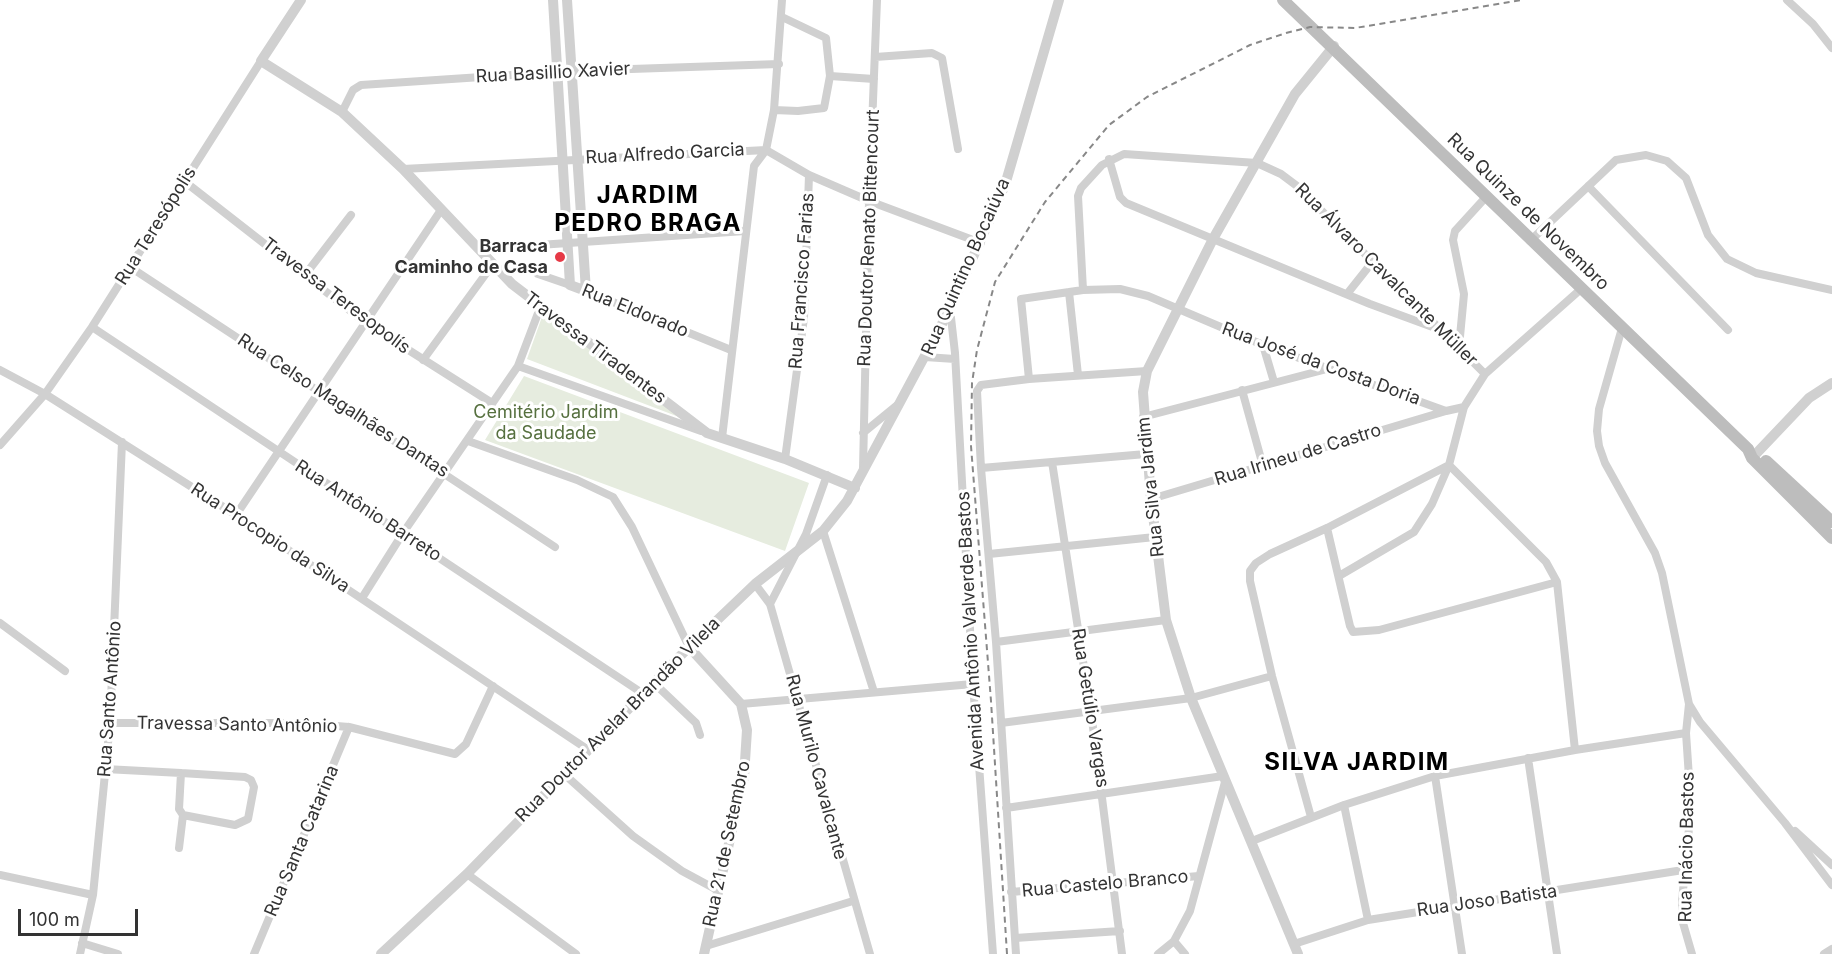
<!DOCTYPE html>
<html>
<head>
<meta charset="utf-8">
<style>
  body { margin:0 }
  #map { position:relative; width:1832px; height:954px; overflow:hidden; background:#fff; font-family:Inter,sans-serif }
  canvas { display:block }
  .scale { position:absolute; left:18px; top:909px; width:120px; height:27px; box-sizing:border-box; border:3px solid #333; border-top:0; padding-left:8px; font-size:18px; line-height:21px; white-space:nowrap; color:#333; -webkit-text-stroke:4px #fff; paint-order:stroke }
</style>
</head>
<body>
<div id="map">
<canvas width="1832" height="954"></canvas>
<div class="scale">100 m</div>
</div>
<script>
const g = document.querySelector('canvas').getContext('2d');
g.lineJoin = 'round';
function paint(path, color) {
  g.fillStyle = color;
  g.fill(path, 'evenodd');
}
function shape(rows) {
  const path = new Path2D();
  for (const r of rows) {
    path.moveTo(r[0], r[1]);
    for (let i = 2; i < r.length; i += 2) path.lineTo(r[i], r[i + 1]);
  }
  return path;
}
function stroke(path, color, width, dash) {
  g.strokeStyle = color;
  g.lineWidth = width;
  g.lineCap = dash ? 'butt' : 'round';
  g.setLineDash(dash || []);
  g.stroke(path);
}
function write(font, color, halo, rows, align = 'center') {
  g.font = font + ' Inter,sans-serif';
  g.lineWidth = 6;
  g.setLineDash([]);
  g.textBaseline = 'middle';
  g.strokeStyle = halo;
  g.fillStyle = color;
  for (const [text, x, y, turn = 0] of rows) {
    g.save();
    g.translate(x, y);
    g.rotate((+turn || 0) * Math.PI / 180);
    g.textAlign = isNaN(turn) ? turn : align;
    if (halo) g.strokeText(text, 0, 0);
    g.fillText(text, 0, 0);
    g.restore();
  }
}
const green = shape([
  [543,314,679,417,527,359],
  [524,376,809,483,785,551,485,440]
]);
const minor = shape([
  [1787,0,1813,24,1832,48],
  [875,57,932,53,942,58,958,149],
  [830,76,874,79],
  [774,110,798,111,824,108,830,76,826,38,782,17],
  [342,112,353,90,361,85,572,71,779,64],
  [1109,159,1120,197,1126,203,1370,304,1438,329],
  [403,169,766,150,809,175,869,201,981,243],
  [184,181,366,323,492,403],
  [1588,186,1728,330],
  [1530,241,1616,160,1646,155,1667,161,1686,178,1708,235,1727,259,1756,273,1832,290],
  [480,249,745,231],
  [130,267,555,547],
  [538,274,570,285],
  [305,275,351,215],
  [1083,290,1078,196,1081,188,1102,165,1124,154,1257,163,1281,174,1297,186,1485,374],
  [586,291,731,350],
  [1069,292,1078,375],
  [1347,294,1374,260],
  [950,309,955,353,973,684,993,954],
  [92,327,645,695],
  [1622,328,1599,409,1597,431,1599,446,1605,463,1655,553,1662,573,1689,704,1700,722,1785,823,1832,885],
  [1263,345,1274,382],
  [1459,347,1464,294,1453,240,1455,231,1486,197],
  [925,357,955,359],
  [423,360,493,264],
  [518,366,701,431],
  [0,370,45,394,236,515,587,749],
  [1029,379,1021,299,1083,290,1120,289,1148,296,1263,345,1446,411,1464,407],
  [1242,390,1263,466],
  [1143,417,1327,369],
  [863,433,896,406],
  [722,438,754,166,766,150,774,110,782,0],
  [468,441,577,480,613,497,632,527,689,647],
  [0,445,45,394,92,327,261,61],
  [785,459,804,318,809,175],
  [1052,462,1091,712,1122,954],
  [1449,465,1546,562,1557,582,1575,750],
  [981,468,1146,454],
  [863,469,869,201,877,0],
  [1151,499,1446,411],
  [236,515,441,210],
  [1327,528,1350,626,1353,632,1379,630,1557,582],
  [823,531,874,692],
  [989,554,1155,537],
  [1339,576,1414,532,1432,504,1449,465,1464,407,1485,374,1581,289],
  [755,584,770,604,870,954],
  [362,598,403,533,518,366,540,308],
  [770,604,806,534,827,475],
  [0,623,65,671],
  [996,642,1166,620],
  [655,684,696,723,700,735],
  [741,704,973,684],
  [1689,704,1686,733,1691,807,1682,901,1683,923,1692,954],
  [110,723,299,723,349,727,455,754,466,744,493,686],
  [1001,723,1191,698,1272,676],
  [1528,758,1557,954],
  [105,769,181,773,245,777,251,780,254,787,248,819,235,825,183,815,179,809,181,773],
  [564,774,633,836,682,871,719,891],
  [1435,776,1462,954],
  [1344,805,1368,920],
  [1006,808,1223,776],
  [1311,817,1272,676,1250,581,1250,571,1256,563,1270,554,1327,528,1449,465],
  [1795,831,1832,865],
  [1252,841,1344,805,1435,776,1575,750,1686,733],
  [179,848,183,815],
  [467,874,576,954],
  [0,875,93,895],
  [1011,892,1199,876],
  [1015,938,1120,931],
  [1174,941,1185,954],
  [82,943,118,954],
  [1294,944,1368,920,1683,870],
  [706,946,853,901],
  [80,954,93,895,110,723,122,442],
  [254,954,349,727],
  [1016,954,996,642,981,468,977,391,981,385,1029,379,1147,371],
  [1158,954,1174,941,1190,911,1225,782],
  [1824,954,1832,949]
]);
const tertiary = shape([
  [301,0,261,61,342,112,403,169,512,284,707,433,785,459,855,488],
  [553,0,570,285,586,291,567,0],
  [1752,458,1809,398,1832,383],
  [689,647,741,704,747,730,744,777,704,954],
  [381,954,467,874,689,647,755,584,823,531,847,501,950,309,1005,185,1059,0],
  [1298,954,1191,698,1166,620,1151,499,1143,392,1147,371,1213,239,1295,94,1334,46]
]);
const secondary = shape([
  [1283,0,1748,449,1752,458,1832,538],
  [1766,461,1832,522]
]);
const rail = shape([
  [1007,954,991,701,971,446,972,383,977,350,995,282,1045,202,1109,125,1147,97,1250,45,1286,33,1310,27,1355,28,1522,0]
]);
const markers = [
  [560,257,6,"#e63946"]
];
const streetNames = [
  ["Rua Basillio Xavier",553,73,-3],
  ["Rua Alfredo Garcia",665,154,-3],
  ["Rua Quinze de Novembro",1528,212,44],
  ["Rua Teresópolis",156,226,-58],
  ["Rua Doutor Renato Bittencourt",869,238,-88],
  ["Rua Quintino Bocaiúva",966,267,-66],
  ["Rua Álvaro Cavalcante Müller",1386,275,45],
  ["Rua Francisco Farias",802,281,-86],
  ["Travessa Teresopolís",336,296,37],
  ["Rua Eldorado",635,311,22],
  ["Travessa Tiradentes",595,348,37],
  ["Rua José da Costa Doria",1321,364,20],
  ["Rua Celso Magalhães Dantas",343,406,33],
  ["Rua Irineu de Castro",1298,455,-17],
  ["Rua Silva Jardim",1151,487,-96],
  ["Rua Antônio Barreto",368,511,33],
  ["Rua Procopio da Silva",270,538,33],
  ["Avenida Antônio Valverde Bastos",971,631,-93],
  ["Rua Santo Antônio",110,699,-86],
  ["Rua Getúlio Vargas",1090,708,81],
  ["Rua Doutor Avelar Brandão Vilela",618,720,-45],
  ["Travessa Santo Antônio",237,725,1],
  ["Rua Murilo Cavalcante",816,767,75],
  ["Rua Santa Catarina",302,841,-67],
  ["Rua 21 de Setembro",727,844,-78],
  ["Rua Inácio Bastos",1687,847,-89],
  ["Rua Castelo Branco",1105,884,-5],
  ["Rua Joso Batista",1487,901,-8]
];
const poiNames = [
  ["Barraca",548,247],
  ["Caminho de Casa",548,268]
];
const parkNames = [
  ["Cemitério Jardim",546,413],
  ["da Saudade",546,434]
];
const districtNames = [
  ["JARDIM",648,196],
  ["PEDRO BRAGA",648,224],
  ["SILVA JARDIM",1357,763]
];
paint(green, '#e6ecdf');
stroke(minor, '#d0d0d0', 8);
stroke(tertiary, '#d0d0d0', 10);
stroke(secondary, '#bdbdbd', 12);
stroke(rail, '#888', 2, [6, 4.5]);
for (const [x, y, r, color] of markers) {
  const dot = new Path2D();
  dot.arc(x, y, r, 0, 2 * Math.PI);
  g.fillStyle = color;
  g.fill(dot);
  stroke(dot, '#fff', 2);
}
write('18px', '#333', '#fff', streetNames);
write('bold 18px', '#333', '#fff', poiNames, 'right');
write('18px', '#56703f', '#fff', parkNames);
g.letterSpacing = '1.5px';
write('bold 24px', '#000', '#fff', districtNames);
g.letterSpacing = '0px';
</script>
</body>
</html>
